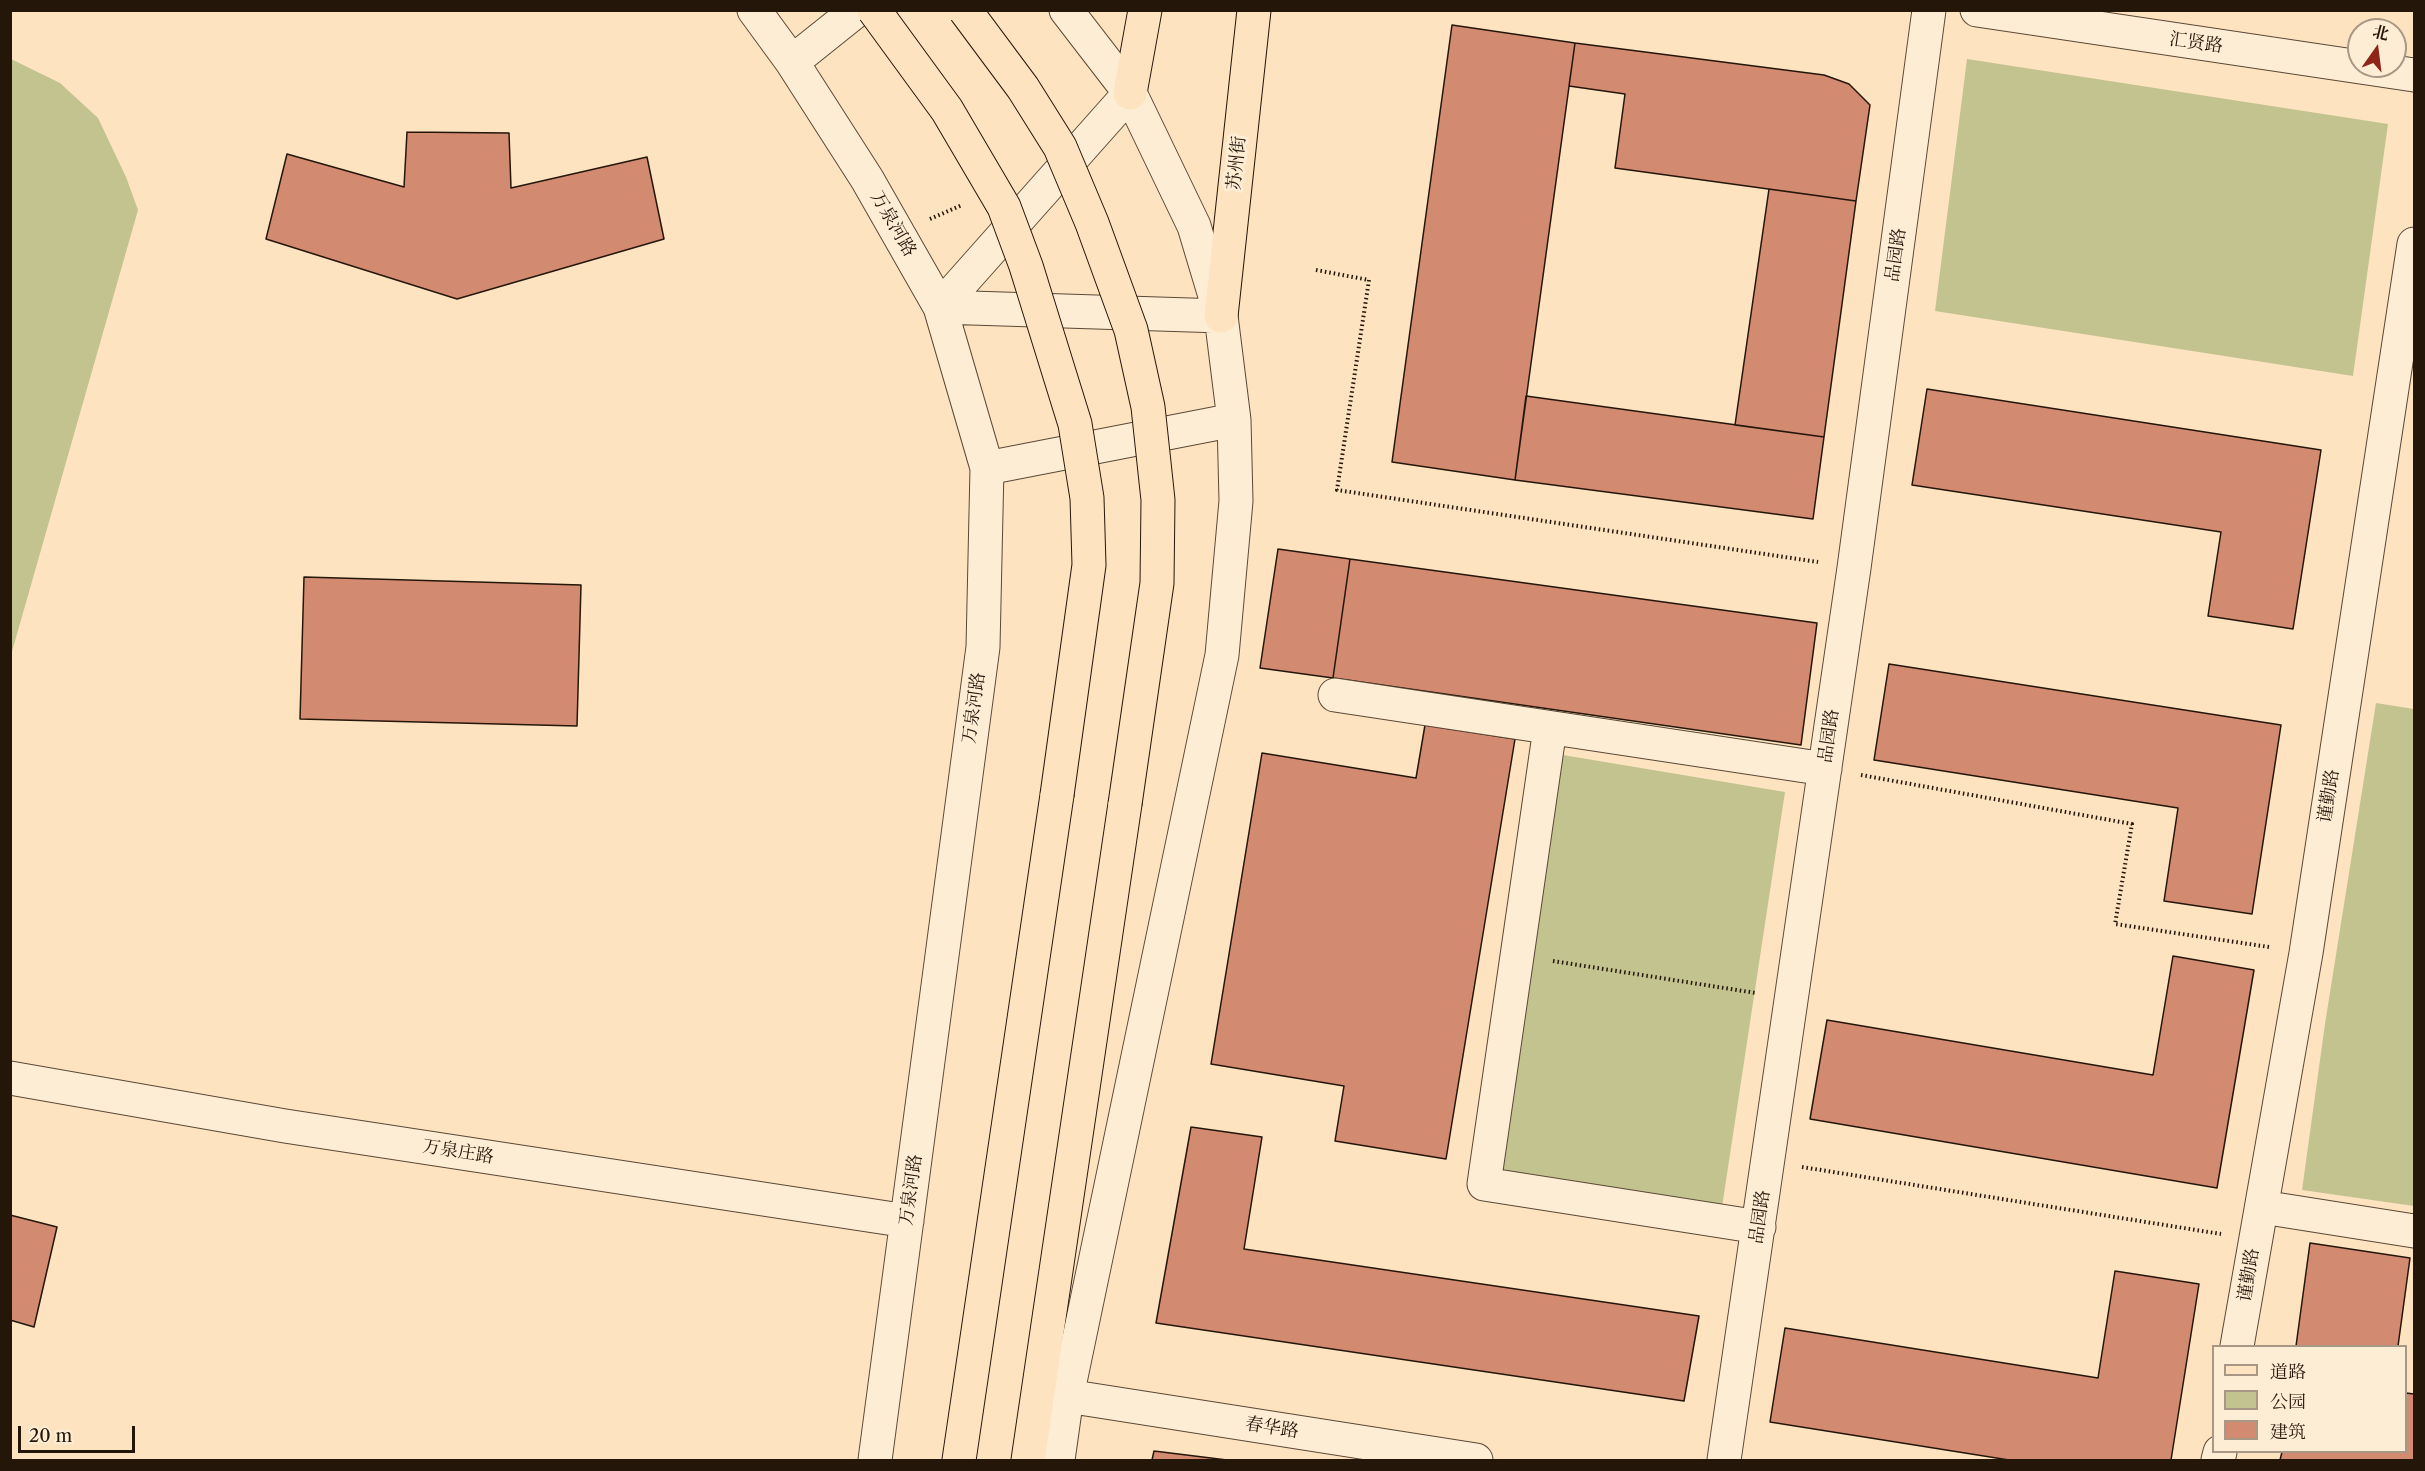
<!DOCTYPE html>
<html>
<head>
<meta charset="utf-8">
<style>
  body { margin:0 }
  #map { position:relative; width:2425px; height:1471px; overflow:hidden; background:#fde3bf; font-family:"Libre Caslon Text","Noto Serif SC",serif }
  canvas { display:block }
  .frame { position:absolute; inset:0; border:12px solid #25160a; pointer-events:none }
  .legend { position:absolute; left:2212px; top:1345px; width:195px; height:108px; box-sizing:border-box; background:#feedd5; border:2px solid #a79784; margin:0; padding:8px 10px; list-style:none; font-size:18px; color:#25160a }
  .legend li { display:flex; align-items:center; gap:12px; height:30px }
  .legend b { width:30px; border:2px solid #a79784 }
  .north { position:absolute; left:2347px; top:18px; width:60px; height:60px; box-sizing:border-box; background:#feedd5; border:2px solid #a79784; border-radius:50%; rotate:14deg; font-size:16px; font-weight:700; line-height:24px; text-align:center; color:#25160a }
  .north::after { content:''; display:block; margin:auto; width:21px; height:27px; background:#8f2418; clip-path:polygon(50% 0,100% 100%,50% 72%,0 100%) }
  .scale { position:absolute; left:18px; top:1426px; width:117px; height:27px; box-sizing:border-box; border:3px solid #25160a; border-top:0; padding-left:8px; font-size:18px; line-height:21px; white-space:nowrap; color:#25160a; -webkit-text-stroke:4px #feedd5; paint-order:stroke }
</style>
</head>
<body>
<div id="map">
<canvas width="2425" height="1471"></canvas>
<div class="frame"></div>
<ul class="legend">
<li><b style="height:8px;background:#fde3bf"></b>道路</li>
<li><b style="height:16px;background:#c3c390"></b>公园</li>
<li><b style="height:16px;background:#d28a71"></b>建筑</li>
</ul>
<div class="north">北</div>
<div class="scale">20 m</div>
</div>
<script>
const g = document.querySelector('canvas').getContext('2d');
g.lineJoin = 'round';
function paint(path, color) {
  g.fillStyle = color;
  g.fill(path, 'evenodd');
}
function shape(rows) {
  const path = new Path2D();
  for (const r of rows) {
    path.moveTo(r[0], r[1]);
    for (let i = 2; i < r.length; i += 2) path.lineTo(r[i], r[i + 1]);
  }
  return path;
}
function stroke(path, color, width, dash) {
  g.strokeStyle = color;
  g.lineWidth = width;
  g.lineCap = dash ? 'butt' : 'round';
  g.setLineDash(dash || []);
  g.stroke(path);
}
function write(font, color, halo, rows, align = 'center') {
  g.font = font + ' "Libre Caslon Text","Noto Serif SC",serif';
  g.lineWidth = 6;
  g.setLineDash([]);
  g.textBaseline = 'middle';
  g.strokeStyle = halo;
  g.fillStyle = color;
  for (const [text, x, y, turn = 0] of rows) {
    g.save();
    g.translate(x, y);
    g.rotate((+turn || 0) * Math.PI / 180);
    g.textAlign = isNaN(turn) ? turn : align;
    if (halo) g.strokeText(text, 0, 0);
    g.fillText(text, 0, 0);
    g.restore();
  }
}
const green = shape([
  [11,59,60,83,98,118,126,177,138,210,11,655],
  [1967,59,2388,124,2353,376,1935,311],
  [2376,703,2414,709,2414,1206,2302,1190,2325,1024],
  [1563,755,1785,792,1722,1207,1499,1171]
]);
const building = shape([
  [1452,25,1575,43,1515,480,1392,462,1452,25],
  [1575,43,1824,75,1849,84,1870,105,1856,201,1615,168,1625,94,1569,86,1575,43],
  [407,132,509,133,511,188,647,157,664,239,457,299,266,239,287,154,404,187,407,132],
  [1769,189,1856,201,1824,437,1735,425,1769,189],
  [1927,389,2321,450,2293,629,2208,616,2221,532,1912,485,1927,389],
  [1526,396,1824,437,1813,519,1515,480,1526,396],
  [1278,549,1350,559,1333,678,1260,668,1278,549],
  [1350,559,1817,623,1801,745,1333,678,1350,559],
  [304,577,581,585,577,726,300,719,304,577],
  [1889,664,2281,725,2252,914,2164,901,2178,808,1874,760,1889,664],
  [1425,725,1515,739,1446,1159,1335,1141,1344,1086,1211,1064,1262,753,1416,778,1425,725],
  [2173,956,2254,970,2217,1188,1810,1119,1827,1020,2153,1075,2173,956],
  [1191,1127,1262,1137,1244,1249,1699,1316,1684,1401,1156,1323,1191,1127],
  [10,1215,57,1227,34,1327,10,1320,10,1215],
  [2310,1243,2410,1258,2398,1346,2296,1346,2310,1243],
  [2115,1271,2199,1284,2171,1460,2009,1460,1770,1422,1785,1328,2098,1378,2115,1271],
  [2406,1393,2414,1394,2414,1460,2280,1460,2282,1452,2406,1452,2406,1393],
  [1154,1451,1227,1460,1152,1460,1154,1451]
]);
const path = shape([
  [930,219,962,205],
  [1316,270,1369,280,1337,490,1818,562],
  [1861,775,2132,824,2115,924,2269,947],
  [1553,961,1756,993],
  [1802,1167,2221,1234]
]);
const minor = shape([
  [754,10,792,62,867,179,940,307,987,468,983,647,875,1460],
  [1977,10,2414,75],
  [792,62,857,10],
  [940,307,1130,93],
  [940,307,1221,316],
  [987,468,1234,420],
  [1335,695,1825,769],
  [1550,728,1484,1184,1759,1227],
  [10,1078,285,1126,907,1221],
  [2262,1207,2414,1231],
  [2237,1346,2306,953,2414,244],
  [1067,1396,1476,1460],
  [1058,1460,1067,1396,1222,655,1236,501,1234,420,1221,316,1194,226,1130,93,1066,10],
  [1724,1460,1854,568,1929,10],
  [2218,1460,2220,1452]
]);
const major = shape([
  [1130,93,1145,10],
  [1221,316,1254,10]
]);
const highway = shape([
  [959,1460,1057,795],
  [1028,1460,1125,804]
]);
const highwayBridge = shape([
  [874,10,947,110,1004,207,1026,266,1075,424,1087,498,1089,565,1057,795],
  [965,10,1023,88,1060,147,1092,223,1131,330,1148,407,1158,500,1157,583,1125,804]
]);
const streetNames = [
  ["汇贤路",2196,43,8],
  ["苏州街",1237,163,-84],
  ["万泉河路",893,224,60],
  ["品园路",1896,255,-82],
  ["万泉河路",974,708,-82],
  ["品园路",1829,736,-82],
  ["谨勤路",2329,796,-81],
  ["万泉庄路",458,1152,9],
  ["万泉河路",911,1190,-82],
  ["品园路",1760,1217,-82],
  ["谨勤路",2249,1275,-81],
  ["春华路",1272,1428,9]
];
paint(green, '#c3c390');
paint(building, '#d28a71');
stroke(building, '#25160a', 1.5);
stroke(minor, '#5b4937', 35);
stroke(major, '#25160a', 35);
stroke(highway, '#25160a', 35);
stroke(path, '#25160a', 4, [1.5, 3]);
stroke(minor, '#feedd5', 33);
stroke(major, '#fde3bf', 33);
stroke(highway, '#fde3bf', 33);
stroke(highwayBridge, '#25160a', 35, []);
stroke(highwayBridge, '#fde3bf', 33);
write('18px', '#25160a', '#feedd5', streetNames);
</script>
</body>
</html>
